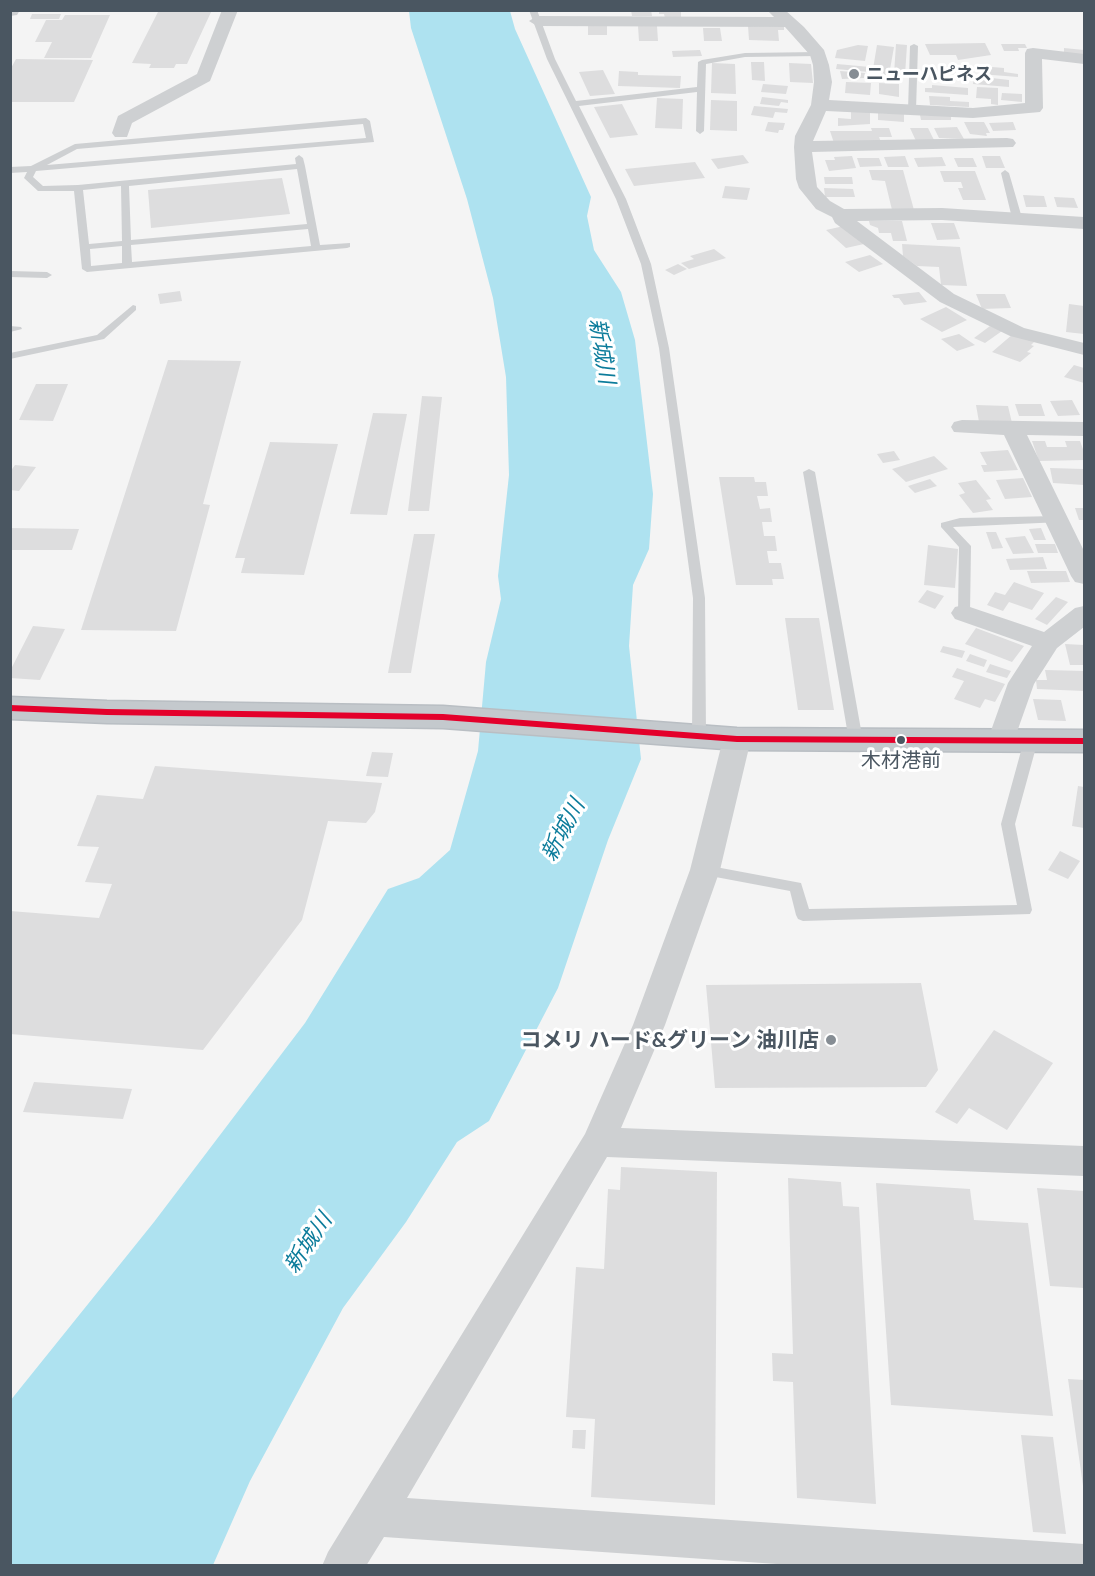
<!DOCTYPE html>
<html>
<head>
<meta charset="utf-8">
<style>
  body { margin:0 }
  #map { position:relative; width:1095px; height:1576px; overflow:hidden; background:#f4f4f4; font-family:Lato,sans-serif }
  canvas { display:block }
  .frame { position:absolute; inset:0; border:12px solid #4a5661; pointer-events:none }
</style>
</head>
<body>
<div id="map">
<canvas width="1095" height="1576"></canvas>
<div class="frame"></div>
</div>
<script>
const g = document.querySelector('canvas').getContext('2d');
g.lineJoin = 'round';
function paint(path, color) {
  g.fillStyle = color;
  g.fill(path, 'evenodd');
}
function shape(rows) {
  const path = new Path2D();
  for (const r of rows) {
    path.moveTo(r[0], r[1]);
    for (let i = 2; i < r.length; i += 2) path.lineTo(r[i], r[i + 1]);
  }
  return path;
}
function stroke(path, color, width, dash) {
  g.strokeStyle = color;
  g.lineWidth = width;
  g.lineCap = dash ? 'butt' : 'round';
  g.setLineDash(dash || []);
  g.stroke(path);
}
function write(font, color, halo, rows, align = 'center') {
  g.font = font + ' Lato,"Noto Sans JP",sans-serif';
  g.lineWidth = 6;
  g.setLineDash([]);
  g.textBaseline = 'middle';
  g.strokeStyle = halo;
  g.fillStyle = color;
  for (const [text, x, y, turn = 0] of rows) {
    g.save();
    g.translate(x, y);
    g.rotate((+turn || 0) * Math.PI / 180);
    g.textAlign = isNaN(turn) ? turn : align;
    if (halo) g.strokeText(text, 0, 0);
    g.fillText(text, 0, 0);
    g.restore();
  }
}
const water = shape([
  [409,11,510,11,515,29,591,197,587,216,594,250,621,292,635,340,653,494,649,549,633,585,629,646,641,759,608,840,558,988,489,1121,457,1142,406,1222,343,1308,250,1481,213,1565,11,1565,10,1401,154,1222,305,1023,388,889,419,878,450,850,478,751,486,662,501,599,498,576,509,475,506,377,493,298,467,199,411,28]
]);
const building = shape([
  [159,10,212,10,187,64,176,64,174,68,149,68,151,64,132,63],
  [631,10,651,10,652,16,632,16],
  [659,10,681,10,681,18,665,18,664,14,659,14],
  [32,14,61,14,59,19,30,19],
  [65,15,110,15,91,58,44,58,52,42,35,42,46,20,62,20],
  [588,26,607,26,607,35,588,35],
  [638,26,657,26,658,41,639,41],
  [748,26,784,27,784,30,778,30,779,41,749,40],
  [703,28,720,28,722,41,704,41],
  [985,43,991,55,958,60,956,55,930,55,925,44],
  [896,44,907,45,905,75,894,74],
  [1001,44,1025,44,1027,48,1018,48,1019,51,1004,51],
  [858,45,868,46,865,61,835,58,837,50],
  [877,45,894,47,889,75,872,75],
  [1064,48,1084,50,1084,55,1064,54],
  [700,50,702,56,673,57,672,51],
  [16,59,93,60,74,102,10,102,10,70],
  [751,62,764,62,765,81,752,80],
  [712,63,735,64,736,94,711,93],
  [789,63,811,64,813,83,790,82],
  [837,64,870,67,869,72,836,69],
  [980,66,1004,68,1004,72,1018,74,1018,77,980,74],
  [603,70,615,94,590,96,579,72],
  [619,71,638,72,638,75,681,76,680,88,618,86],
  [840,71,865,73,864,78,842,79],
  [974,76,1009,80,1009,87,973,84],
  [846,82,871,83,870,95,845,93],
  [879,83,899,84,899,97,879,94],
  [763,84,788,86,786,94,761,92],
  [932,85,968,88,968,95,925,92,925,88,932,88],
  [977,87,998,88,998,105,991,104,991,99,976,98],
  [1002,93,1022,94,1022,102,1001,100],
  [929,96,950,97,950,101,969,102,969,107,930,105],
  [762,97,788,100,788,103,781,102,779,106,760,104],
  [657,98,683,99,682,129,655,128],
  [711,100,737,101,737,131,710,130],
  [622,104,638,135,610,138,594,107],
  [754,106,788,109,787,113,775,112,773,118,751,115],
  [851,109,870,110,870,124,838,126,838,118,851,119],
  [878,113,904,114,904,122,878,120],
  [920,115,951,116,951,120,921,120],
  [768,122,785,123,783,130,779,130,778,133,765,131],
  [964,122,984,122,990,133,986,133,987,136,970,134],
  [1013,122,1016,130,993,131,989,123],
  [957,127,964,139,939,138,934,128],
  [871,128,889,128,892,137,879,137,881,142,834,143,830,131,872,131],
  [910,128,928,128,934,140,916,141],
  [743,155,749,163,718,169,711,159],
  [852,156,856,168,829,171,825,160,835,160,834,157],
  [905,156,909,167,888,167,884,157],
  [982,156,1000,156,1005,168,986,168],
  [942,157,946,166,918,167,914,158],
  [857,158,879,158,882,166,860,167],
  [954,158,973,158,977,167,958,167],
  [695,162,705,178,634,186,625,169],
  [869,170,903,170,914,210,892,210,885,181,872,180],
  [940,171,975,171,986,200,963,200,958,188,963,188,961,182,944,182],
  [824,177,852,177,853,184,825,184],
  [282,178,290,214,151,228,148,190],
  [725,186,750,188,747,200,722,198],
  [824,188,853,189,855,197,825,197],
  [1023,195,1044,196,1047,207,1026,207],
  [1054,197,1074,198,1078,208,1057,207],
  [869,221,902,221,907,241,893,241,891,233,879,233,878,228,870,225],
  [931,223,954,223,960,239,937,240],
  [844,226,864,244,846,248,826,230],
  [902,244,960,247,967,286,941,285,939,267,917,266,903,256],
  [714,249,726,258,689,269,681,263,694,259,690,256],
  [870,255,883,264,859,272,845,262],
  [678,264,687,269,674,275,665,270],
  [180,291,182,301,160,304,158,294],
  [919,292,927,302,904,305,899,298,894,298,892,295],
  [976,294,1005,294,1011,308,982,309],
  [1069,304,1084,306,1084,334,1066,332],
  [946,307,967,320,942,332,920,319],
  [990,326,1002,331,985,343,974,338],
  [959,334,975,345,957,351,941,339],
  [1013,334,1034,342,1031,345,1034,346,1027,352,1031,353,1020,362,992,352],
  [168,360,241,361,203,504,210,505,176,631,81,630],
  [1074,365,1084,368,1084,383,1064,377],
  [36,384,68,384,53,421,19,420],
  [422,396,442,397,429,511,408,511],
  [1072,400,1080,415,1058,416,1050,401],
  [1015,404,1041,404,1045,416,1019,416],
  [976,405,1008,406,1012,423,979,422],
  [373,413,407,414,387,515,350,514],
  [1032,441,1045,441,1047,447,1067,447,1065,441,1080,441,1084,452,1084,460,1039,461],
  [270,442,338,444,304,575,241,573,245,558,235,558],
  [1008,450,1018,470,984,472,981,465,987,465,980,452],
  [894,451,900,460,883,463,877,454],
  [934,456,948,469,906,482,892,469],
  [15,465,36,467,19,491,10,490,10,472],
  [1050,468,1084,469,1084,485,1053,483],
  [719,477,754,477,755,482,766,482,768,496,757,496,760,509,770,508,772,522,762,522,764,536,775,536,777,551,767,551,769,563,781,563,784,579,772,579,773,585,736,585],
  [1023,478,1032,497,1005,499,996,480],
  [930,479,937,486,915,493,908,486],
  [976,480,991,499,986,500,993,510,973,513,959,495,965,493,958,483],
  [1075,508,1084,508,1084,520,1079,520],
  [10,528,79,529,72,550,10,550],
  [1041,528,1046,540,1034,540,1029,529],
  [986,532,996,532,1003,548,992,549],
  [414,534,435,534,411,673,388,673],
  [1025,536,1034,553,1013,554,1005,538],
  [1035,544,1055,544,1058,553,1038,553],
  [928,545,958,549,955,588,924,585],
  [1043,557,1047,569,1010,570,1006,559],
  [1027,571,1066,571,1070,582,1031,583],
  [1014,582,1044,593,1032,610,1009,602,1003,611,987,605,995,592,1005,595],
  [927,590,944,596,935,609,918,602],
  [1056,597,1068,602,1047,625,1035,619],
  [785,618,819,618,834,710,798,710],
  [33,626,65,629,40,680,10,678,10,671],
  [976,628,1024,646,1012,662,965,644],
  [1065,644,1084,645,1084,665,1070,665],
  [943,646,965,651,962,658,940,652],
  [970,654,987,660,984,667,966,661],
  [990,664,1011,671,1007,678,986,672],
  [957,668,1005,684,995,702,985,699,980,708,954,699,964,681,952,677],
  [1045,670,1084,671,1084,691,1037,689,1036,680,1047,680],
  [1033,699,1061,700,1066,721,1038,720],
  [372,752,393,753,388,777,366,776],
  [155,766,382,783,375,812,366,823,328,821,302,920,203,1050,10,1034,10,911,99,918,112,884,85,882,99,847,77,846,97,795,143,799],
  [1078,786,1084,787,1084,828,1072,826],
  [1060,851,1080,861,1068,879,1048,870],
  [921,983,938,1070,926,1087,715,1088,706,985],
  [994,1030,1053,1063,1007,1130,969,1108,957,1124,935,1112],
  [34,1082,132,1089,123,1119,23,1112],
  [621,1167,717,1172,715,1505,591,1497,595,1419,566,1417,576,1267,604,1269,608,1189,620,1190],
  [788,1178,841,1182,843,1206,859,1207,876,1504,797,1498,793,1382,773,1381,772,1353,793,1354],
  [876,1183,970,1189,974,1220,1028,1223,1053,1416,891,1405],
  [1037,1188,1084,1191,1084,1288,1050,1286],
  [1068,1379,1084,1380,1084,1486,1083,1486],
  [573,1430,586,1430,585,1449,572,1448],
  [1021,1435,1053,1437,1066,1534,1033,1532]
]);
const service = shape([
  [529,10,537,10,555,59,576,101,697,87,698,62,702,60,745,53,818,52,822,54,818,56,745,57,706,64,704,131,700,134,696,131,697,92,579,106,626,199,651,264,669,348,705,598,706,736,699,741,692,736,693,598,659,348,641,264,616,199,547,59,529,10],
  [914,44,918,46,916,110,912,113,908,110,910,46,914,44],
  [366,118,370,121,374,142,36,171,33,177,43,186,78,185,296,164,295,158,299,155,303,158,305,166,320,245,350,243,350,247,347,248,87,272,82,269,74,191,38,191,24,178,27,172,10,173,10,167,31,166,75,144,366,118],
  [363,124,366,138,47,165,77,149,363,124],
  [297,169,307,224,131,240,129,186,297,169],
  [121,186,122,241,89,244,83,190,121,186],
  [308,229,311,246,132,262,131,245,308,229],
  [122,246,122,263,91,266,90,249,122,246],
  [1005,170,1009,173,1022,218,1020,220,1012,218,1001,173,1005,170],
  [10,271,47,272,52,275,47,278,10,277,10,271],
  [133,305,136,306,136,310,104,339,10,359,10,353,97,335,133,305],
  [10,326,21,327,22,329,10,332,10,326],
  [809,469,815,472,863,741,856,746,849,741,803,472,809,469],
  [1057,516,1061,518,1061,522,953,527,971,546,970,613,964,617,960,616,958,613,959,547,941,527,941,523,960,518,1057,516],
  [1031,735,1038,740,1015,824,1032,910,1030,914,803,921,798,919,796,915,790,891,705,875,700,874,698,870,700,866,705,865,801,883,809,909,1017,905,1001,824,1024,740,1031,735]
]);
const minor = shape([
  [222,10,238,10,210,81,132,123,127,137,115,137,112,133,118,116,197,74,222,10],
  [767,10,785,10,804,27,824,50,829,65,832,82,829,100,973,108,1025,103,1025,53,1027,49,1033,48,1084,54,1084,64,1042,59,1043,108,1040,112,973,118,826,111,813,141,1007,138,1013,139,1016,143,1013,147,812,152,817,187,830,201,844,209,942,208,1084,217,1084,229,942,220,857,221,954,294,1024,328,1084,343,1084,355,1010,336,940,302,835,223,832,217,816,209,799,188,796,179,794,147,795,136,811,105,814,82,813,65,810,55,785,27,537,26,529,21,537,16,774,17,767,10],
  [962,420,1084,422,1084,436,1027,435,1084,551,1084,584,1075,582,1071,576,1004,435,954,432,951,427,954,422,962,420],
  [964,605,1044,632,1075,608,1084,606,1084,627,1057,648,1034,684,1012,746,1002,749,992,746,988,739,1008,683,1032,646,955,619,951,613,955,607,964,605],
  [737,729,747,732,751,739,720,870,665,1025,621,1128,1084,1146,1084,1176,607,1157,407,1498,1084,1544,1084,1566,806,1566,384,1537,366,1566,322,1566,328,1552,585,1134,633,1025,690,870,723,739,727,732,737,729]
]);
const tertiary = shape([
  [10,10,20,10,17,15,10,16,10,10]
]);
const trunk = shape([
  [10,697,107,701,443,706,737,728,1084,730,1084,752,737,750,443,728,107,723,10,719,10,697]
]);
const bus1 = shape([
  [10,705,107,709,443,714,737,736,1084,738,1084,744,737,742,443,720,107,715,10,711,10,705]
]);
const markers = [
  [854,74,6,"#868d94"],
  [901,740,5,"#4a5661"],
  [831,1040,6,"#868d94"]
];
const farPoinames = [
  ["ニューハピネス",866,74]
];
const busNames = [
  ["木材港前",901,761]
];
const poiNames = [
  ["コメリ ハード&グリーン 油川店",819,1040]
];
const waterNames = [
  ["新城川",602,351,81],
  ["新城川",563,830,-62],
  ["新城川",308,1243,-56]
];
paint(water, '#aee2f0');
paint(building, '#ddddde');
stroke(trunk, '#b9bec3', 3);
paint(service, '#ced0d2');
paint(minor, '#ced0d2');
paint(tertiary, '#ced0d2');
paint(trunk, '#c4c9cd');
paint(bus1, '#e4002b');
for (const [x, y, r, color] of markers) {
  const dot = new Path2D();
  dot.arc(x, y, r, 0, 2 * Math.PI);
  g.fillStyle = color;
  g.fill(dot);
  stroke(dot, '#fff', 2);
}
write('bold 18px', '#4a5661', '#fff', farPoinames, 'left');
write('20px', '#4a5661', '#fff', busNames);
write('bold 21px', '#4a5661', '#fff', poiNames, 'right');
write('italic 22px', '#0c7c9b', '#fff', waterNames);
</script>
</body>
</html>
